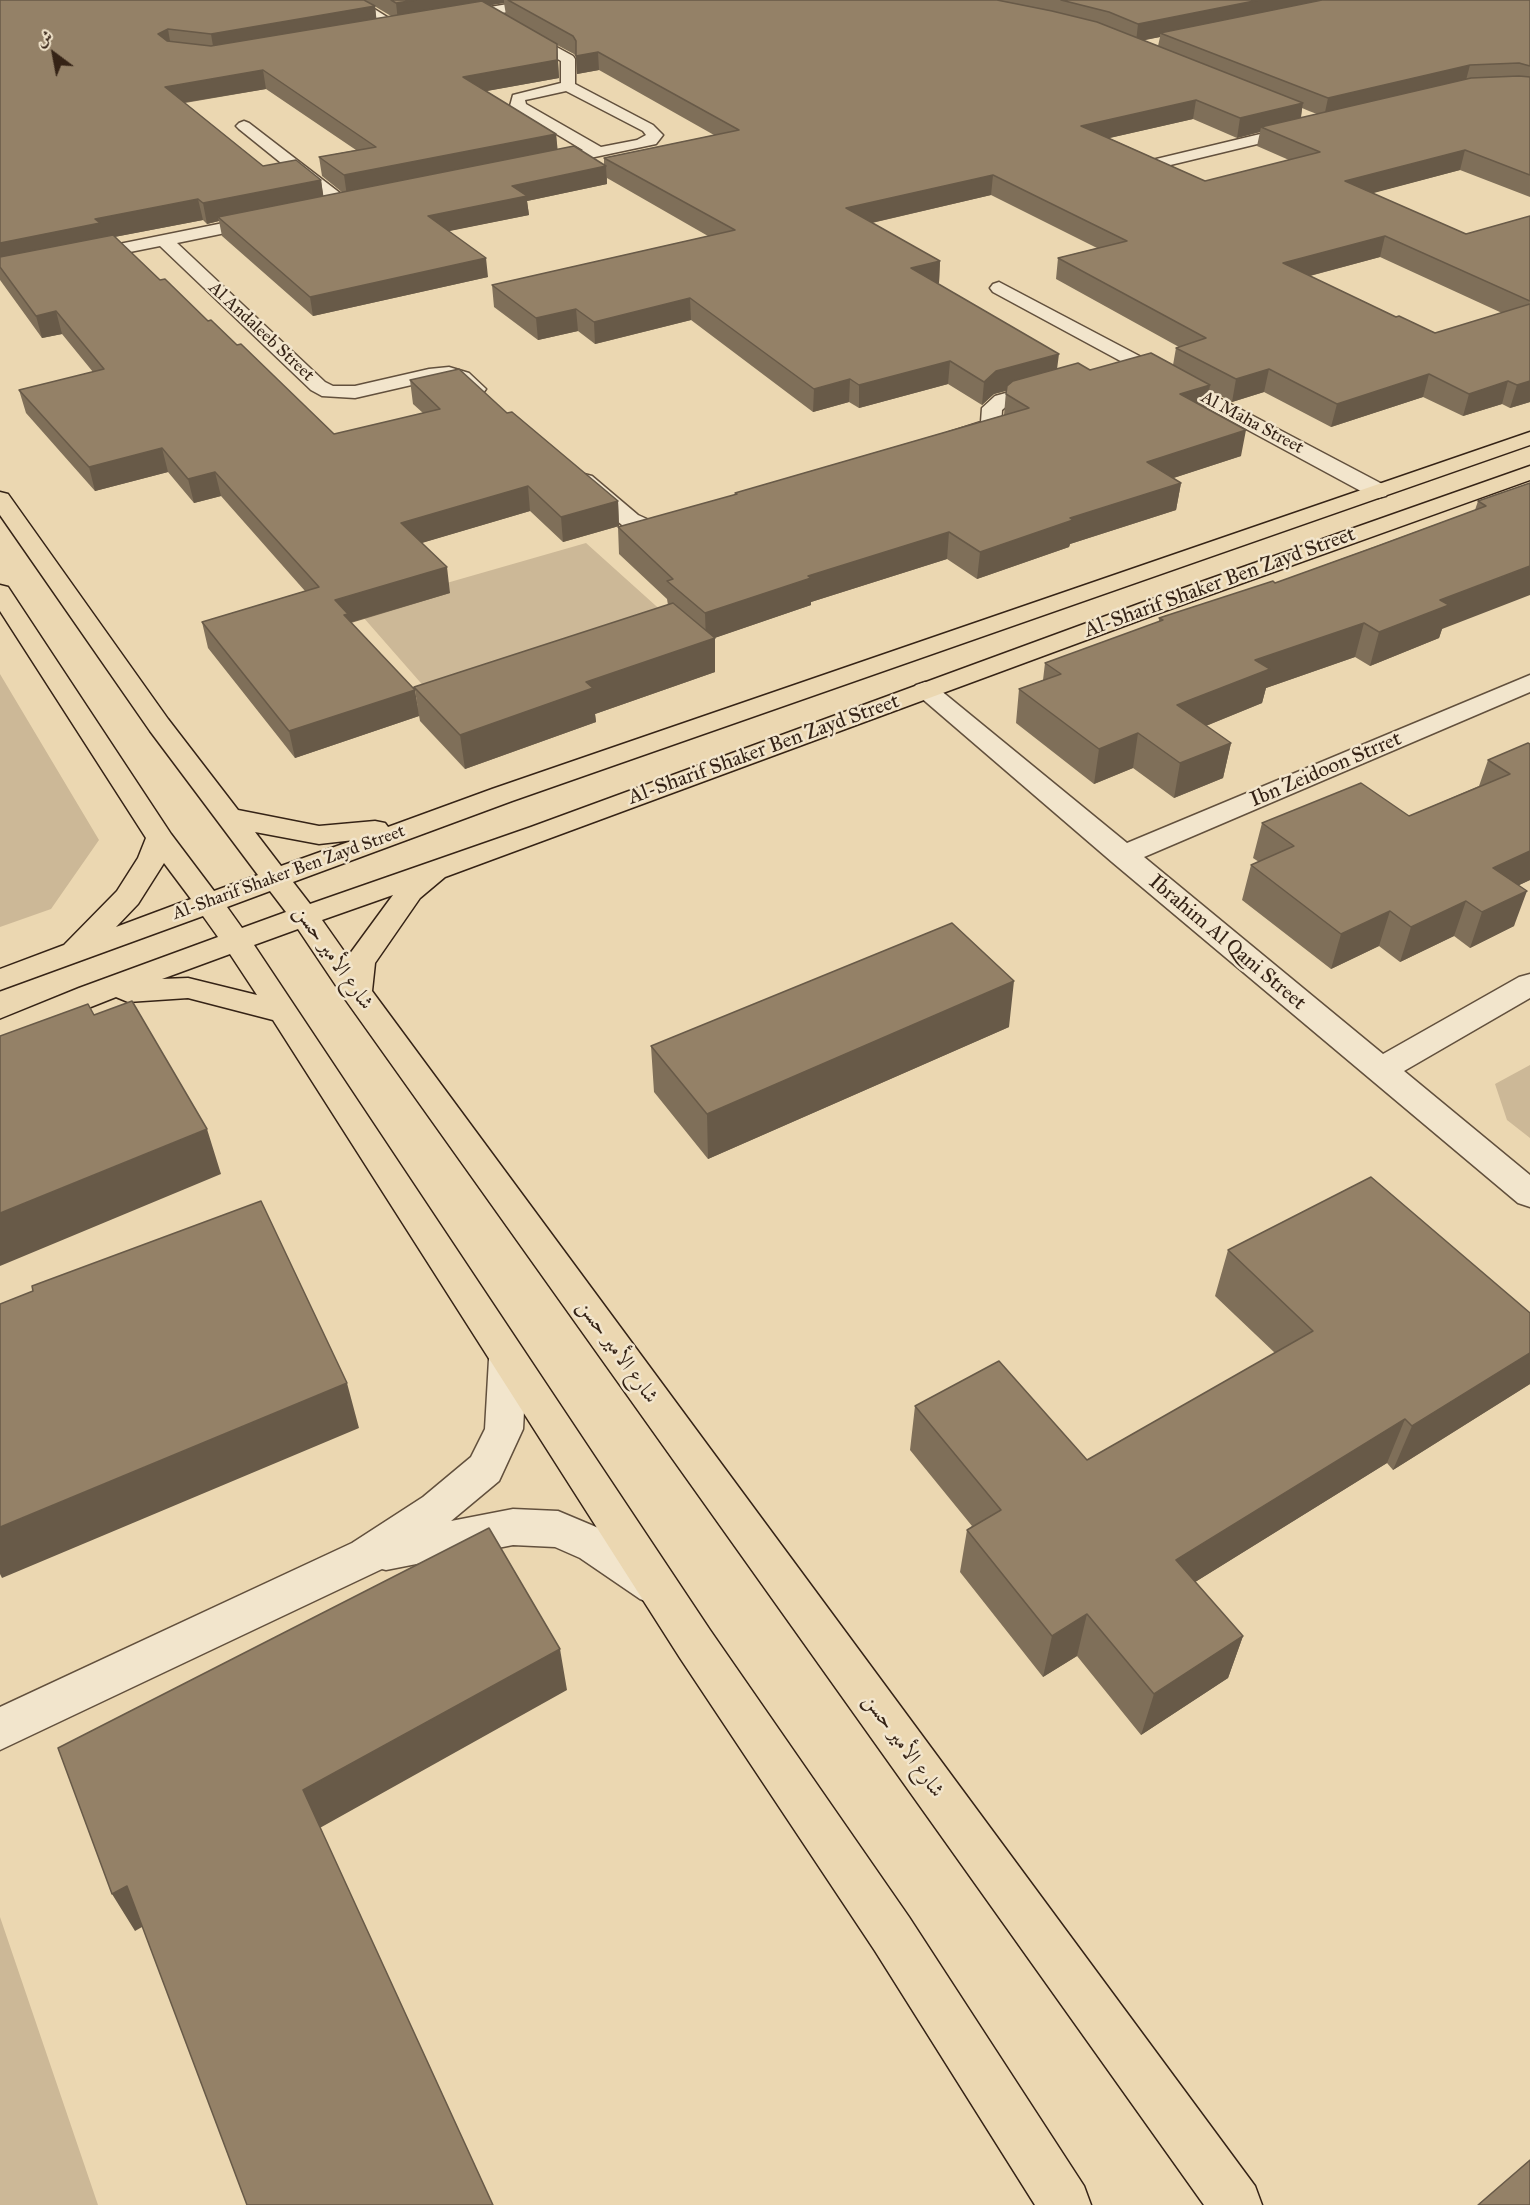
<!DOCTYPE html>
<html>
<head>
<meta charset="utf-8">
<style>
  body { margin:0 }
  #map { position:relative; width:1530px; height:2205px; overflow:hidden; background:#ebd7b1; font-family:"IM FELL Great Primer",Amiri,serif }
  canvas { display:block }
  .north { position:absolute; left:24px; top:24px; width:60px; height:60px; -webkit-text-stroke:4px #f2e5cc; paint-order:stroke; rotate:328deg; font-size:16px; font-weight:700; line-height:24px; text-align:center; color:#352316 }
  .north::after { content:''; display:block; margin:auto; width:21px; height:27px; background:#352316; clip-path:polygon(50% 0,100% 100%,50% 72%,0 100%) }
</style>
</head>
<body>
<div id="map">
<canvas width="1530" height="2205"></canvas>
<div class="north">ش</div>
</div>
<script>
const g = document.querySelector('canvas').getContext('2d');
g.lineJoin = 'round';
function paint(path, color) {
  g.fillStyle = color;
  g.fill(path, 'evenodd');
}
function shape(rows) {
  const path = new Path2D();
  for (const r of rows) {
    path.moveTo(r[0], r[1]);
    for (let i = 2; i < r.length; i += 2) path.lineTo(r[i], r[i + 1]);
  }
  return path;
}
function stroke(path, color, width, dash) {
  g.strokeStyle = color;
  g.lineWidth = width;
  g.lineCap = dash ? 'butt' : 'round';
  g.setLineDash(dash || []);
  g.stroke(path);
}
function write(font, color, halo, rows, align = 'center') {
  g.font = font + ' "IM FELL Great Primer",Amiri,serif';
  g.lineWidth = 5;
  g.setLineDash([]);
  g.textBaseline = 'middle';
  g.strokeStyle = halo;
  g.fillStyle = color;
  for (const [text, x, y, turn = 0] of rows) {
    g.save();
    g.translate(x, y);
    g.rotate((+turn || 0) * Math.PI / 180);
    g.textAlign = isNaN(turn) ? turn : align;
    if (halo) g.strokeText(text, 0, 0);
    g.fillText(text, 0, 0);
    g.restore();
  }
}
const green = shape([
  [586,543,675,623,434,698,356,609],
  [0,674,99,840,51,909,0,927],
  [1530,1065,1530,1138,1507,1120,1495,1084],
  [0,1917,98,2205,0,2205]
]);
const minor = shape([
  [344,0,360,0,403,27,401,30,391,30,344,0],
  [532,0,563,0,556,4,454,21,447,17,454,13,532,0],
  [518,26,573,56,575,59,575,84,653,125,663,135,656,144,543,168,537,166,535,163,537,160,583,150,510,106,513,95,561,83,561,61,513,33,511,30,513,27,518,26],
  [566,91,643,131,646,135,637,140,601,147,526,104,525,100,530,99,566,91],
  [244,121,249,123,349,200,351,204,349,208,337,208,239,129,236,126,239,123,244,121],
  [1302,124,1310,129,1307,132,1158,168,1150,163,1152,160,1302,124],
  [263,215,269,216,272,220,269,224,177,243,325,382,333,386,355,386,429,369,449,367,469,373,486,389,483,393,469,393,455,381,448,379,429,381,355,398,322,396,311,390,160,246,0,278,0,268,263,215],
  [999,282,1386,486,1389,491,1386,496,1378,498,1370,496,993,292,990,288,993,284,999,282],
  [1049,381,1056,383,1059,387,1056,391,1009,404,1002,410,1001,426,998,430,954,443,947,441,943,437,947,433,981,422,982,408,995,396,1049,381],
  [584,474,592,476,638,515,649,520,677,514,685,516,688,521,685,526,647,534,622,525,576,486,573,481,576,476,584,474],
  [1530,675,1530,692,1144,857,1383,1054,1519,977,1530,974,1530,998,1404,1071,1530,1175,1530,1207,1518,1203,1112,862,912,690,916,685,925,682,934,685,1127,843,1530,675],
  [508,1344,521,1348,527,1359,523,1429,499,1481,451,1521,513,1509,558,1511,608,1532,670,1573,676,1586,670,1599,655,1605,640,1599,580,1558,555,1547,513,1545,386,1570,382,1569,0,1750,0,1707,352,1543,423,1497,471,1457,485,1429,489,1359,495,1348,508,1344]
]);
const primary = shape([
  [1530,432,1530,445,512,801,293,882,310,904,531,827,1144,602,1530,466,1530,480,1162,612,445,877,420,898,375,963,372,991,1255,2186,1262,2205,1204,2205,345,999,298,929,254,945,710,1630,909,1917,1084,2186,1091,2205,1035,2205,875,1951,680,1658,273,1020,188,998,128,1002,116,997,0,1043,0,1020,79,988,218,937,203,916,0,990,0,969,64,945,117,891,138,858,146,838,0,611,0,585,8,587,171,834,214,891,258,875,150,731,0,515,0,492,8,494,168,719,238,810,319,826,375,821,385,823,388,827,492,789,1530,432],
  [255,832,319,844,354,840,281,866,255,832],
  [164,863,191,899,116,927,138,904,164,863],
  [270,891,286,912,242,928,227,907,270,891],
  [393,895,349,955,348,957,322,920,393,895],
  [230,954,257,995,188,978,162,979,230,954]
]);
const wall = shape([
  [0,0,1530,0,1530,197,1460,170,1372,193,1466,234,1530,216,1530,402,1510,408,1502,404,1463,416,1423,397,1331,427,1264,392,1232,402,1209,390,1206,408,1241,456,1173,478,1181,483,1176,510,1070,544,1069,547,977,579,947,559,811,602,811,605,714,638,715,672,595,714,596,722,465,769,420,721,414,687,668,605,667,599,619,554,618,527,735,495,735,493,1004,415,1006,391,994,394,982,405,948,384,859,408,849,402,813,412,691,320,595,344,578,331,538,340,494,307,492,285,708,236,607,178,607,184,527,201,529,215,448,231,488,277,313,316,222,236,219,221,207,224,203,220,114,237,160,280,237,345,334,434,423,413,413,404,410,380,507,413,618,501,619,526,563,542,530,511,421,543,450,593,351,623,415,690,419,716,295,758,208,648,202,622,305,591,221,496,194,503,168,472,95,491,26,413,19,390,93,372,62,334,42,338,0,280],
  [366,1,391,16,376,19,375,6],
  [504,3,506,15,489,5],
  [1160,37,1158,46,1143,40],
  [557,45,574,54,576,57,577,74,599,70,714,135,604,158,604,165,557,150,556,134,486,91,559,78],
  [266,89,356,150,319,157,322,176,343,193,323,196,321,180,263,166,185,103],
  [1302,108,1309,111,1317,114,1301,118],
  [1193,119,1237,138,1260,132,1257,146,1289,160,1205,181,1109,138],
  [991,195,1097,248,1058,258,1056,279,1179,347,1176,348,1173,365,1090,370,1057,369,936,283,939,283,940,261,872,223],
  [1380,257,1502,313,1435,333,1396,317,1310,276],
  [1530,483,1442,629,1439,638,1370,666,1355,657,1266,688,1262,703,1206,726,1231,743,1223,778,1174,798,1133,768,1094,784,1016,723,1019,689,1043,680,1045,663,1159,622,1159,618,1275,583,1475,510,1478,501],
  [1530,744,1530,880,1519,885,1514,926,1470,948,1454,936,1400,962,1379,946,1331,969,1242,900,1251,865,1259,862,1253,858,1262,823,1409,816,1479,786,1488,760],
  [1009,1027,708,1159,654,1092,651,1046],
  [1228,1250,1530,1313,1530,1384,1393,1470,1387,1463,1195,1582,1243,1636,1228,1678,1141,1735,1077,1656,1043,1677,960,1572,967,1530,972,1526,910,1450,915,1406,1087,1460,1275,1353,1215,1296]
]);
const shadedWall = shape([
  [416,0,504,0,504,3,398,21,396,3],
  [1259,0,1342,0,1160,33,1160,37,1136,42,1138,24],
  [375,6,377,24,214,52,211,34],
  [168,29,171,47,158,34],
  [557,44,559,78,465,95,463,77],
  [598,52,599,70,577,74,576,56],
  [1470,65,1465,84,1324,117,1328,98],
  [263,70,266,89,169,105,165,87],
  [1196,100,1193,119,1079,145,1081,126],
  [1303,103,1300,122,1261,127,1260,132,1237,138,1240,118],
  [556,134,558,153,347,196,344,175],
  [1465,150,1460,170,1340,202,1345,181],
  [606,166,607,184,527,201,529,215,430,235,428,216,512,186],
  [993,175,991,195,845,229,846,208],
  [321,180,324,200,218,217,219,221,207,224,203,203],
  [198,199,203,220,104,239,0,266,0,243,95,219],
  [1385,236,1380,257,1279,284,1283,263],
  [486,258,488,277,313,316,310,297],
  [940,261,939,283,910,290,911,268],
  [690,298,691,320,595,344,594,322],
  [576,309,578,331,538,340,536,318],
  [56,311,62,334,42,338,36,316],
  [1059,354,1056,377,994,394,982,405,984,382,996,371],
  [950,361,948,384,859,408,859,385],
  [1269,369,1264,392,1232,402,1236,379],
  [1429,374,1423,397,1331,427,1337,404],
  [850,379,849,402,813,412,814,389],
  [1508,381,1502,404,1463,416,1469,394],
  [1530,381,1530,402,1510,408,1517,385],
  [1210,385,1206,410,1180,394],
  [1246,430,1241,456,1143,488,1147,462],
  [162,448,168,472,95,491,89,467],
  [215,472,221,496,194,503,188,479],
  [1181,483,1176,510,1070,544,1069,547,977,579,980,552,1070,518],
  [528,486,530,511,405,548,401,523],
  [618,501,619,526,563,542,561,517],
  [949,532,947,559,811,602,811,605,706,641,705,613,808,576],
  [1530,566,1530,595,1442,629,1439,638,1370,666,1379,632,1440,600],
  [447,567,450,593,345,624,335,600],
  [1364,623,1355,657,1266,688,1262,703,1171,740,1177,705,1255,660],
  [715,638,715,672,595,714,596,722,465,769,460,735,586,682],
  [415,690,419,716,295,758,289,731],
  [1138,733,1133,768,1094,784,1099,749],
  [1231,743,1223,778,1174,798,1180,763],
  [1530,851,1530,880,1481,903,1493,868],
  [1527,891,1514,926,1470,948,1482,912],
  [1466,901,1454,936,1400,962,1411,927],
  [1390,911,1379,946,1331,969,1341,934],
  [1014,981,1009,1027,708,1159,707,1114],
  [207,1129,221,1174,0,1266,0,1213],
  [1530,1353,1530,1384,1393,1470,1412,1426],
  [347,1383,359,1428,2,1578,0,1574,0,1527],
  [1405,1419,1387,1463,1163,1602,1176,1560],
  [1087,1614,1077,1656,1043,1677,1052,1636],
  [1243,1636,1228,1678,1141,1735,1154,1694],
  [560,1649,567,1690,318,1829,303,1790],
  [127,1886,149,1923,135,1931,112,1894]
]);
const building = shape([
  [0,0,364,0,375,6,211,34,168,29,158,34,167,41,211,46,482,1,557,44,557,60,463,77,556,134,344,175,319,157,376,147,263,70,165,87,263,166,296,160,321,180,203,203,198,199,95,219,100,223,0,243,0,0],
  [391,0,416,0,396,3,391,0],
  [508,0,997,0,1052,11,1097,22,1303,103,1240,118,1196,100,1081,126,1205,181,1320,152,1261,127,1471,78,1519,76,1530,77,1530,175,1465,150,1345,181,1466,234,1530,216,1530,301,1385,236,1283,263,1396,317,1399,316,1435,333,1530,304,1530,381,1517,385,1508,381,1469,394,1429,374,1337,404,1269,369,1236,379,1176,348,1206,338,1058,258,1127,241,993,175,846,208,940,261,911,268,1059,354,996,371,984,382,950,361,859,385,850,379,814,389,690,298,594,322,576,309,536,318,492,285,735,230,604,158,739,130,598,52,576,56,576,41,573,36,508,0],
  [1061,0,1259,0,1138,24,1109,12,1061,0],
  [1322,0,1530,0,1530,66,1519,63,1470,65,1328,98,1160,33,1322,0],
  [574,146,606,166,512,186,527,196,428,216,486,258,310,297,218,217,574,146],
  [113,235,160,280,165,279,208,321,211,320,237,345,241,344,334,434,440,409,410,380,459,369,507,413,512,412,618,501,561,517,528,486,401,523,447,567,335,600,348,614,344,615,415,690,289,731,202,622,319,587,215,472,188,479,162,448,89,467,19,390,104,369,56,311,36,316,0,267,0,257,113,235],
  [1151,353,1210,385,1180,394,1246,430,1147,462,1181,483,1070,518,1073,520,980,552,949,532,808,576,811,578,705,613,667,581,673,579,618,527,737,494,735,493,1029,408,1006,394,1007,386,1013,381,1078,363,1090,370,1151,353],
  [1530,483,1530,566,1440,600,1449,605,1379,632,1364,623,1255,660,1270,669,1177,705,1231,743,1180,763,1138,733,1099,749,1019,689,1061,674,1045,663,1163,620,1159,618,1273,581,1275,583,1375,547,1486,506,1478,501,1530,483],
  [673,603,715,638,586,682,593,688,460,735,414,687,673,603],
  [1528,743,1530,744,1530,851,1493,868,1527,891,1482,912,1466,901,1411,927,1390,911,1341,934,1251,865,1294,846,1262,823,1361,783,1409,816,1510,774,1488,760,1528,743],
  [952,923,1014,981,707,1114,651,1046,952,923],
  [132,1001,207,1129,0,1213,0,1036,88,1004,94,1015,132,1001],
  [1371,1177,1530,1313,1530,1353,1412,1426,1405,1419,1176,1560,1243,1636,1154,1694,1087,1614,1052,1636,967,1530,1001,1510,915,1406,999,1361,1087,1460,1313,1331,1228,1250,1371,1177],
  [261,1201,347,1383,0,1527,0,1304,33,1291,32,1286,261,1201],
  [489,1528,560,1649,303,1790,493,2205,247,2205,127,1886,112,1894,58,1748,489,1528],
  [1530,2160,1530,2205,1478,2205,1530,2160]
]);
const farStreetnames = [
  ["Al Andaleeb Street",261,332,43],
  ["Al Maha Street",1252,423,28],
  ["Al-Sharif Shaker Ben Zayd Street",289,873,-20]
];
const streetNames = [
  ["Al-Sharif Shaker Ben Zayd Street",1220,583,-20],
  ["Al-Sharif Shaker Ben Zayd Street",764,750,-20],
  ["Ibn Zeidoon Strret",1326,770,-23],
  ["Ibrahim Al Qani Street",1227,943,40],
  ["شارع الأمير حسن",333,958,55],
  ["شارع الأمير حسن",617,1352,54],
  ["شارع الأمير حسن",903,1746,54]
];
paint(green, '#ccb897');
stroke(minor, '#62503d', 3);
stroke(primary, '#352316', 3);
paint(minor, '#f2e5cc');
paint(primary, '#ebd7b1');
paint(wall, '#7f6f59');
paint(shadedWall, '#685a48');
paint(building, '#948167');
stroke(building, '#685a48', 1.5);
write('18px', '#352316', '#f2e5cc', farStreetnames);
write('21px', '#352316', '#f2e5cc', streetNames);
</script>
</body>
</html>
